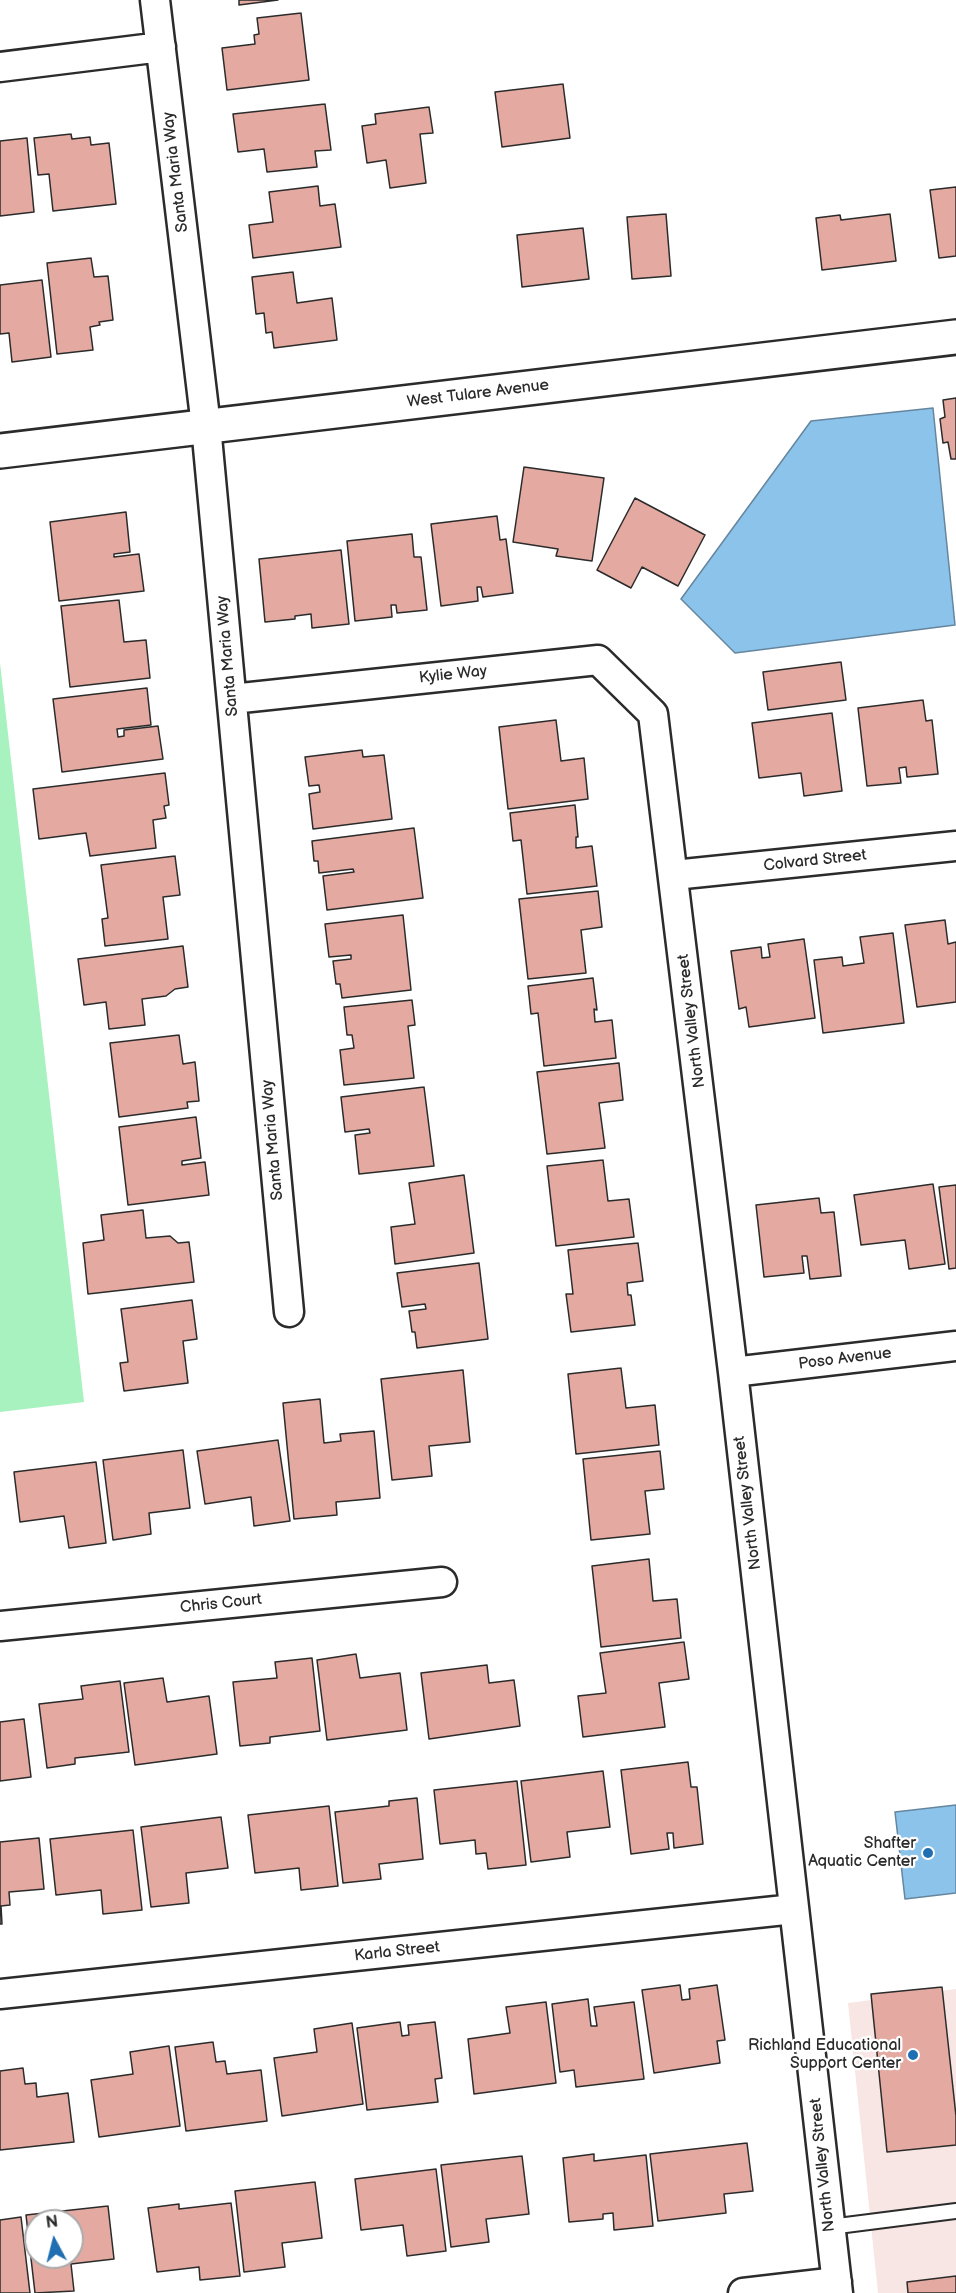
<!DOCTYPE html>
<html>
<head>
<meta charset="utf-8">
<style>
  body { margin:0 }
  #map { position:relative; width:956px; height:2293px; overflow:hidden; background:#fff; font-family:"Balsamiq Sans",sans-serif }
  canvas { display:block }
  .north { position:absolute; left:24px; top:2209px; width:60px; height:60px; box-sizing:border-box; background:#fff; border:2px solid #aaa; border-radius:50%; rotate:353deg; font-size:16px; font-weight:700; line-height:24px; text-align:center; color:#2b2b2b }
  .north::after { content:''; display:block; margin:auto; width:21px; height:27px; background:#1f6fb2; clip-path:polygon(50% 0,100% 100%,50% 72%,0 100%) }
</style>
</head>
<body>
<div id="map">
<canvas width="956" height="2293"></canvas>
<div class="north">N</div>
</div>
<script>
const g = document.querySelector('canvas').getContext('2d');
g.lineJoin = 'round';
function paint(path, color) {
  g.fillStyle = color;
  g.fill(path, 'evenodd');
}
function shape(rows) {
  const path = new Path2D();
  for (const r of rows) {
    path.moveTo(r[0], r[1]);
    for (let i = 2; i < r.length; i += 2) path.lineTo(r[i], r[i + 1]);
  }
  return path;
}
function stroke(path, color, width, dash) {
  g.strokeStyle = color;
  g.lineWidth = width;
  g.lineCap = dash ? 'butt' : 'round';
  g.setLineDash(dash || []);
  g.stroke(path);
}
function write(font, color, halo, rows, align = 'center') {
  g.font = font + ' "Balsamiq Sans",sans-serif';
  g.lineWidth = 4.5;
  g.setLineDash([]);
  g.textBaseline = 'middle';
  g.strokeStyle = halo;
  g.fillStyle = color;
  for (const [text, x, y, turn = 0] of rows) {
    g.save();
    g.translate(x, y);
    g.rotate((+turn || 0) * Math.PI / 180);
    g.textAlign = isNaN(turn) ? turn : align;
    if (halo) g.strokeText(text, 0, 0);
    g.fillText(text, 0, 0);
    g.restore();
  }
}
const built = shape([
  [956,1989,956,2293,878,2293,848,2003]
]);
const green = shape([
  [0,663,84,1402,0,1412]
]);
const water = shape([
  [933,408,955,625,735,653,681,599,811,421,933,408],
  [956,1805,956,1893,905,1899,895,1812,956,1805]
]);
const building = shape([
  [239,0,278,0,239,5,239,0],
  [301,13,309,80,227,90,222,48,255,44,254,35,259,34,257,18,301,13],
  [563,84,570,138,502,147,495,92,563,84],
  [325,104,331,150,315,151,317,167,267,172,264,149,238,152,233,114,325,104],
  [429,107,433,133,420,134,426,183,390,188,386,160,367,163,362,126,376,124,375,114,429,107],
  [71,134,72,139,90,137,91,145,109,143,116,204,53,211,49,174,38,175,34,138,71,134],
  [27,138,34,212,0,216,0,141,27,138],
  [318,186,320,206,335,204,341,247,253,258,249,225,273,222,269,192,318,186],
  [956,187,956,256,939,258,930,190,956,187],
  [666,214,671,276,632,279,627,217,666,214],
  [890,214,896,261,822,270,816,218,840,215,841,220,890,214],
  [583,228,589,279,522,287,517,235,583,228],
  [91,258,94,277,108,276,113,320,99,322,100,325,90,327,93,350,57,354,47,263,91,258],
  [293,272,297,303,332,298,337,340,274,348,272,332,266,333,264,313,256,314,252,277,293,272],
  [42,280,51,357,12,362,9,333,0,334,0,285,42,280],
  [956,398,956,459,951,459,948,442,943,443,940,419,945,417,943,400,956,398],
  [524,467,604,478,592,561,556,556,558,549,513,542,524,467],
  [635,498,705,535,678,586,642,567,631,588,597,570,635,498],
  [126,512,130,552,114,554,114,557,139,554,144,591,59,601,50,522,126,512],
  [497,516,500,540,506,539,513,593,483,597,481,587,477,587,478,601,441,606,431,524,497,516],
  [412,534,414,557,421,557,427,610,397,613,396,605,391,605,392,617,355,621,347,541,412,534],
  [341,550,349,624,312,628,311,614,295,616,295,619,265,622,259,559,341,550],
  [119,600,124,642,146,640,150,678,70,687,61,606,119,600],
  [841,662,846,700,768,710,763,672,841,662],
  [147,688,151,725,117,729,118,737,124,736,124,730,158,726,163,759,62,772,53,699,147,688],
  [923,700,926,721,932,720,938,774,907,777,906,767,899,768,901,783,867,786,858,708,923,700],
  [832,713,842,791,804,796,801,773,759,778,752,723,832,713],
  [556,720,561,761,584,758,588,799,508,809,499,727,556,720],
  [362,750,363,757,384,755,392,819,313,829,309,794,320,792,319,785,309,786,305,757,362,750],
  [165,773,169,805,164,806,166,818,153,820,156,848,90,856,86,833,39,839,33,789,165,773],
  [575,805,578,837,576,837,576,848,592,846,597,886,527,894,521,840,513,841,510,813,575,805],
  [414,828,423,898,327,910,323,876,354,872,353,869,319,873,318,861,314,861,312,841,414,828],
  [175,856,180,895,163,897,168,939,105,946,102,919,108,918,101,865,175,856],
  [598,891,602,927,581,930,586,973,528,979,519,899,598,891],
  [403,915,411,990,342,998,340,984,336,984,333,961,351,959,351,955,329,957,325,924,403,915],
  [945,920,948,944,956,942,956,1002,917,1007,905,925,945,920],
  [893,933,904,1023,823,1033,814,960,842,957,843,966,864,963,860,937,893,933],
  [804,939,815,1018,749,1027,746,1007,739,1009,731,951,761,947,762,958,770,957,768,944,804,939],
  [183,946,188,987,175,989,166,996,142,999,145,1025,109,1029,106,1002,84,1005,78,959,183,946],
  [593,978,597,1010,594,1009,595,1022,612,1020,616,1058,544,1066,538,1013,531,1014,528,986,593,978],
  [412,1000,415,1025,408,1026,414,1078,344,1085,340,1050,354,1048,352,1035,347,1035,344,1007,412,1000],
  [179,1035,183,1064,195,1062,199,1101,187,1102,188,1108,119,1117,110,1043,179,1035],
  [619,1063,623,1100,599,1103,605,1148,547,1154,537,1072,619,1063],
  [424,1087,434,1166,359,1174,355,1135,370,1133,369,1129,345,1132,341,1097,424,1087],
  [196,1117,201,1158,182,1161,182,1165,205,1162,209,1195,128,1205,119,1127,196,1117],
  [603,1160,608,1201,629,1199,634,1237,556,1246,547,1166,603,1160],
  [464,1175,474,1253,395,1264,391,1227,415,1224,409,1183,464,1175],
  [933,1184,945,1264,909,1269,905,1240,861,1245,854,1195,933,1184],
  [956,1185,956,1268,949,1269,939,1187,956,1185],
  [819,1198,821,1213,834,1212,841,1276,810,1279,807,1256,802,1256,804,1273,764,1277,756,1205,819,1198],
  [143,1210,146,1238,170,1236,178,1243,189,1242,194,1282,88,1294,83,1243,104,1240,101,1215,143,1210],
  [638,1243,643,1281,627,1283,628,1295,631,1295,635,1325,571,1332,566,1294,573,1294,568,1250,638,1243],
  [479,1263,488,1339,417,1348,415,1332,412,1332,409,1311,426,1309,425,1304,402,1307,397,1273,479,1263],
  [192,1300,197,1339,183,1341,188,1383,124,1391,120,1363,128,1362,121,1309,192,1300],
  [621,1368,626,1408,655,1405,659,1445,576,1454,568,1374,621,1368],
  [463,1370,470,1442,429,1446,432,1476,392,1480,381,1379,463,1370],
  [320,1399,324,1443,341,1441,340,1434,374,1431,380,1498,336,1502,337,1515,294,1519,283,1403,320,1399],
  [278,1440,290,1521,254,1526,251,1497,205,1504,197,1451,278,1440],
  [183,1450,190,1508,149,1513,151,1534,113,1540,103,1460,183,1450],
  [660,1451,664,1489,645,1491,650,1534,591,1540,583,1459,660,1451],
  [96,1462,106,1543,69,1548,64,1516,20,1522,14,1472,96,1462],
  [649,1559,653,1601,677,1599,681,1638,601,1647,592,1566,649,1559],
  [684,1642,689,1679,659,1683,665,1727,583,1737,578,1696,606,1693,600,1653,684,1642],
  [356,1654,360,1678,400,1673,407,1730,327,1740,317,1660,356,1654],
  [312,1658,320,1731,270,1737,270,1743,240,1746,233,1682,277,1678,275,1662,312,1658],
  [487,1665,489,1683,514,1680,520,1726,429,1739,421,1673,487,1665],
  [163,1678,167,1702,209,1696,217,1754,135,1765,124,1683,163,1678],
  [120,1681,129,1752,75,1758,75,1764,47,1768,39,1704,83,1699,81,1686,120,1681],
  [24,1719,31,1777,0,1781,0,1722,24,1719],
  [688,1762,691,1787,697,1787,703,1844,674,1848,673,1833,667,1833,669,1849,631,1854,621,1770,688,1762],
  [603,1771,610,1827,567,1832,570,1857,531,1862,521,1781,603,1771],
  [517,1781,526,1865,488,1869,486,1853,476,1854,475,1840,440,1844,434,1790,517,1781],
  [417,1798,423,1859,379,1864,381,1879,343,1883,335,1812,389,1806,389,1801,417,1798],
  [329,1806,338,1886,301,1890,299,1868,255,1873,248,1815,329,1806],
  [221,1817,228,1868,186,1873,189,1903,151,1907,141,1827,221,1817],
  [133,1830,142,1910,103,1914,101,1890,56,1895,50,1839,133,1830],
  [39,1838,44,1889,9,1892,10,1905,1,1906,2,1924,0,1924,0,1842,39,1838],
  [680,1985,682,2000,690,1999,689,1989,717,1985,725,2040,717,2041,720,2063,654,2073,642,1990,680,1985],
  [942,1987,956,2116,956,2145,887,2152,871,1994,942,1987],
  [588,1999,591,2026,597,2026,594,2007,634,2002,644,2079,576,2087,574,2070,560,2072,552,2004,588,1999],
  [546,2002,556,2083,474,2094,468,2039,510,2033,506,2007,546,2002],
  [400,2022,402,2036,409,2035,408,2025,435,2022,442,2078,435,2079,438,2102,367,2110,357,2028,400,2022],
  [352,2023,363,2104,282,2116,274,2058,317,2052,314,2029,352,2023],
  [213,2042,216,2062,225,2061,227,2074,261,2070,267,2121,186,2131,175,2047,213,2042],
  [169,2046,180,2126,99,2137,91,2080,133,2074,130,2052,169,2046],
  [23,2068,25,2084,36,2083,37,2097,68,2093,74,2142,0,2150,0,2071,23,2068],
  [747,2143,753,2191,724,2194,726,2213,658,2221,650,2154,747,2143],
  [594,2154,594,2161,646,2155,653,2226,614,2230,613,2213,603,2214,603,2219,569,2222,563,2158,594,2154],
  [522,2156,529,2214,486,2219,489,2242,451,2247,441,2165,522,2156],
  [436,2169,446,2251,407,2256,403,2225,361,2230,355,2179,436,2169],
  [315,2182,322,2238,282,2243,285,2267,244,2272,235,2191,315,2182],
  [231,2203,240,2276,200,2280,199,2267,157,2272,148,2208,179,2204,179,2209,231,2203],
  [108,2206,114,2259,71,2264,74,2291,35,2293,26,2215,108,2206],
  [36,2221,72,2221,72,2257,36,2257,36,2221],
  [21,2217,30,2293,0,2293,0,2220,21,2217],
  [956,2276,956,2293,908,2293,907,2282,956,2276]
]);
const lane = shape([
  [830,2227,956,2211]
]);
const street = shape([
  [155,0,206,426,289,1312],
  [0,67,161,47],
  [232,699,598,660,653,714,733,1372,838,2293],
  [674,875,956,846],
  [733,1372,956,1346],
  [0,1626,442,1582],
  [0,1994,794,1909],
  [743,2293,837,2282]
]);
const secondary = shape([
  [0,451,956,337]
]);
const markers = [
  [928,1853,6,"#1f6fb2"],
  [913,2055,6,"#1f6fb2"]
];
const streetNames = [
  ["Santa Maria Way",176,172,-97],
  ["West Tulare Avenue",478,394,-7],
  ["Santa Maria Way",228,656,-95],
  ["Kylie Way",453,675,-6],
  ["Colvard Street",815,861,-6],
  ["North Valley Street",692,1021,-97],
  ["Santa Maria Way",273,1140,-95],
  ["Poso Avenue",845,1359,-7],
  ["North Valley Street",748,1503,-97],
  ["Chris Court",221,1604,-6],
  ["Karla Street",397,1952,-6],
  ["North Valley Street",823,2165,-96]
];
const poiNames = [
  ["Shafter",916,1844],
  ["Aquatic Center",916,1862],
  ["Richland Educational",901,2046],
  ["Support Center",901,2064]
];
paint(built, '#f7e6e3');
paint(green, '#a8f2c0');
paint(water, '#8cc3eb');
stroke(water, '#65869e', 1.5);
paint(building, '#e4aaa1');
stroke(building, '#2b2b2b', 1.5);
stroke(lane, '#2b2b2b', 18);
stroke(street, '#2b2b2b', 33);
stroke(secondary, '#2b2b2b', 38);
stroke(lane, '#fff', 14);
stroke(street, '#fff', 28);
stroke(secondary, '#fff', 33);
for (const [x, y, r, color] of markers) {
  const dot = new Path2D();
  dot.arc(x, y, r, 0, 2 * Math.PI);
  g.fillStyle = color;
  g.fill(dot);
  stroke(dot, '#fff', 2);
}
write('16px', '#2b2b2b', '#fff', streetNames);
write('16px', '#2b2b2b', '#fff', poiNames, 'right');
</script>
</body>
</html>
